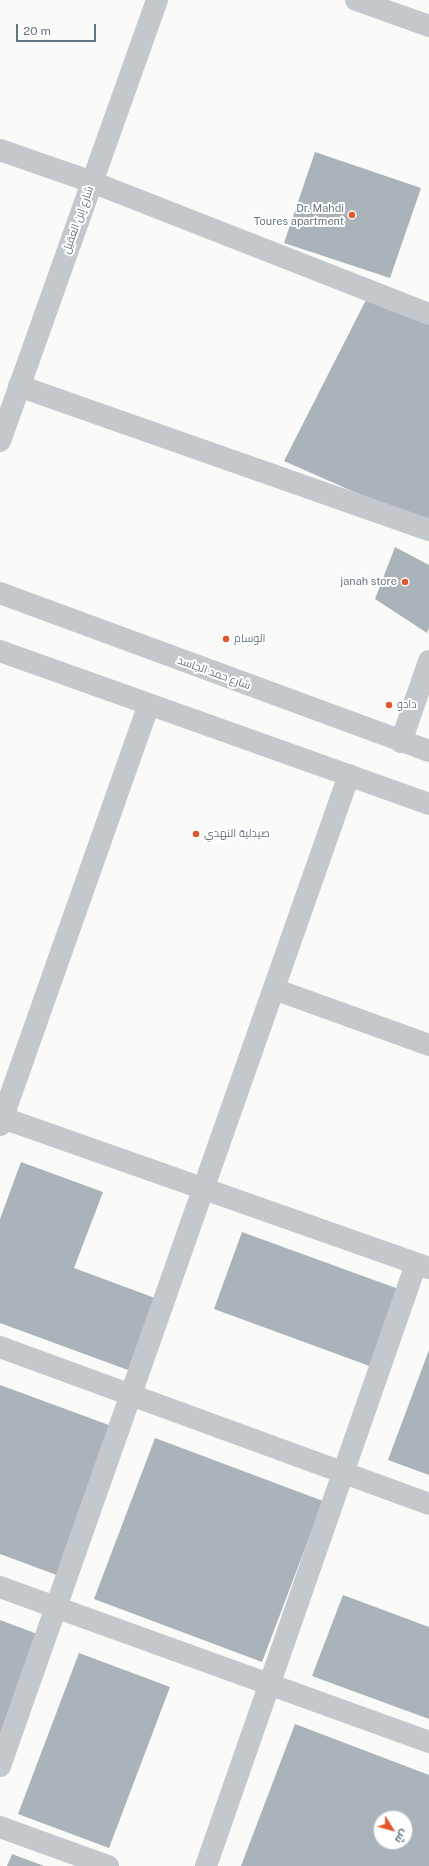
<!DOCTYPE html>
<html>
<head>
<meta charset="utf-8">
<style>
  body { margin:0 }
  #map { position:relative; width:429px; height:1866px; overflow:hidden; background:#fafaf8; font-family:"Public Sans",Cairo,sans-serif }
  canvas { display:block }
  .north { position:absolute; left:373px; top:1810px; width:40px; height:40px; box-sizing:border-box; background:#fff; border:1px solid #c1c8cd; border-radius:50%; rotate:127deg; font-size:11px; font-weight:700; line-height:16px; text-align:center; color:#657683 }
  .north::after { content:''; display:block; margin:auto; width:14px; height:18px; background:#e4572e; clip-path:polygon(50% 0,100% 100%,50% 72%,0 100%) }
  .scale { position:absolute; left:16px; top:24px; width:80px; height:18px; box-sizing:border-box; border:2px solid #657683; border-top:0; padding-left:5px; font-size:12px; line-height:14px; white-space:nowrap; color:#657683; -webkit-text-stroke:3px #fff; paint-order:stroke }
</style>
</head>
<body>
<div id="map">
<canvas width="429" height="1866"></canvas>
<div class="north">ش</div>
<div class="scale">20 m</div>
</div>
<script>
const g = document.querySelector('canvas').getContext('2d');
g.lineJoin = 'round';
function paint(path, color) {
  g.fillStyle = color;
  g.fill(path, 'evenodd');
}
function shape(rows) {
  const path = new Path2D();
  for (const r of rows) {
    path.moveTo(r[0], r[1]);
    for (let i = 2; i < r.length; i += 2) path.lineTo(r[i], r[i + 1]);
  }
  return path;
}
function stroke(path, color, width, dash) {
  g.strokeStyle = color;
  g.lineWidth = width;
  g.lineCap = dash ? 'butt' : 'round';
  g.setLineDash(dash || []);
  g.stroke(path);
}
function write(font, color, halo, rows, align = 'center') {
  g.font = font + ' "Public Sans",Cairo,sans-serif';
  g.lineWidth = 4;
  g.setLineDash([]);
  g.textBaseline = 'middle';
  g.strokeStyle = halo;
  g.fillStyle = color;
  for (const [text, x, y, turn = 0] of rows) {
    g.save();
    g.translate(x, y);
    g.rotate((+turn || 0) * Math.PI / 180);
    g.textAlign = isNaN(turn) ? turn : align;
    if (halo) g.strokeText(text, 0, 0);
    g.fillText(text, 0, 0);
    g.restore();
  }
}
const building = shape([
  [315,152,421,188,390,278,284,243],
  [368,296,429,318,429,525,284,461],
  [395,547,429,565,429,628,427,633,375,599],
  [21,1162,103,1192,74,1268,155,1298,128,1370,0,1323,0,1219],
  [242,1232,404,1291,375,1368,214,1309],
  [429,1350,429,1475,388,1460],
  [0,1385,117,1428,62,1577,0,1554],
  [155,1438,323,1501,262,1662,94,1599],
  [343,1595,429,1627,429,1719,312,1676],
  [0,1620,40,1635,0,1740],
  [79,1653,170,1687,109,1848,18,1814],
  [295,1724,429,1775,429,1866,241,1866],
  [381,1818,405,1818,405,1842,381,1842],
  [12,1854,44,1866,7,1866]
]);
const minor = shape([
  [356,0,429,26],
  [0,150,92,182,429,314],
  [19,386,429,530],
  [0,441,157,0],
  [0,593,429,751],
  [0,651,429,804],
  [401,742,429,661],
  [274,989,429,1045],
  [0,1117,429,1268],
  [0,1125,149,704],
  [0,1347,429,1504],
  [0,1587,429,1742],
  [0,1766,349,775],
  [0,1827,108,1866],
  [206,1866,416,1264]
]);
const markers = [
  [352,215,4,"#e4572e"],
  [405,582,4,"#e4572e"],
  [226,639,4,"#e4572e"],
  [389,705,4,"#e4572e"],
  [196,834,4,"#e4572e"]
];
const poiNames = [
  ["Dr. Mahdi",344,209,"right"],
  ["Toures apartment",344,222,"right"],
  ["janah store",397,582,"right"],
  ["الوسام",234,639],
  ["دادو",397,705],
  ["صيدلية النهدي",204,834]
];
const streetNames = [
  ["شارع إبن العقيل",78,220,-70],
  ["شارع حمد الجاسد",214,673,20]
];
paint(building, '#aab3b9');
stroke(minor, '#c3c8cc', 22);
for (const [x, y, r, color] of markers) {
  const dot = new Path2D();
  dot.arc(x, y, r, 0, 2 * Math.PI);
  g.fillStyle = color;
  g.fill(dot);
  stroke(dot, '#fff', 1.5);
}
write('11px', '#657683', '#fff', poiNames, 'left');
write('11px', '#657683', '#fff', streetNames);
</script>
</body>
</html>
